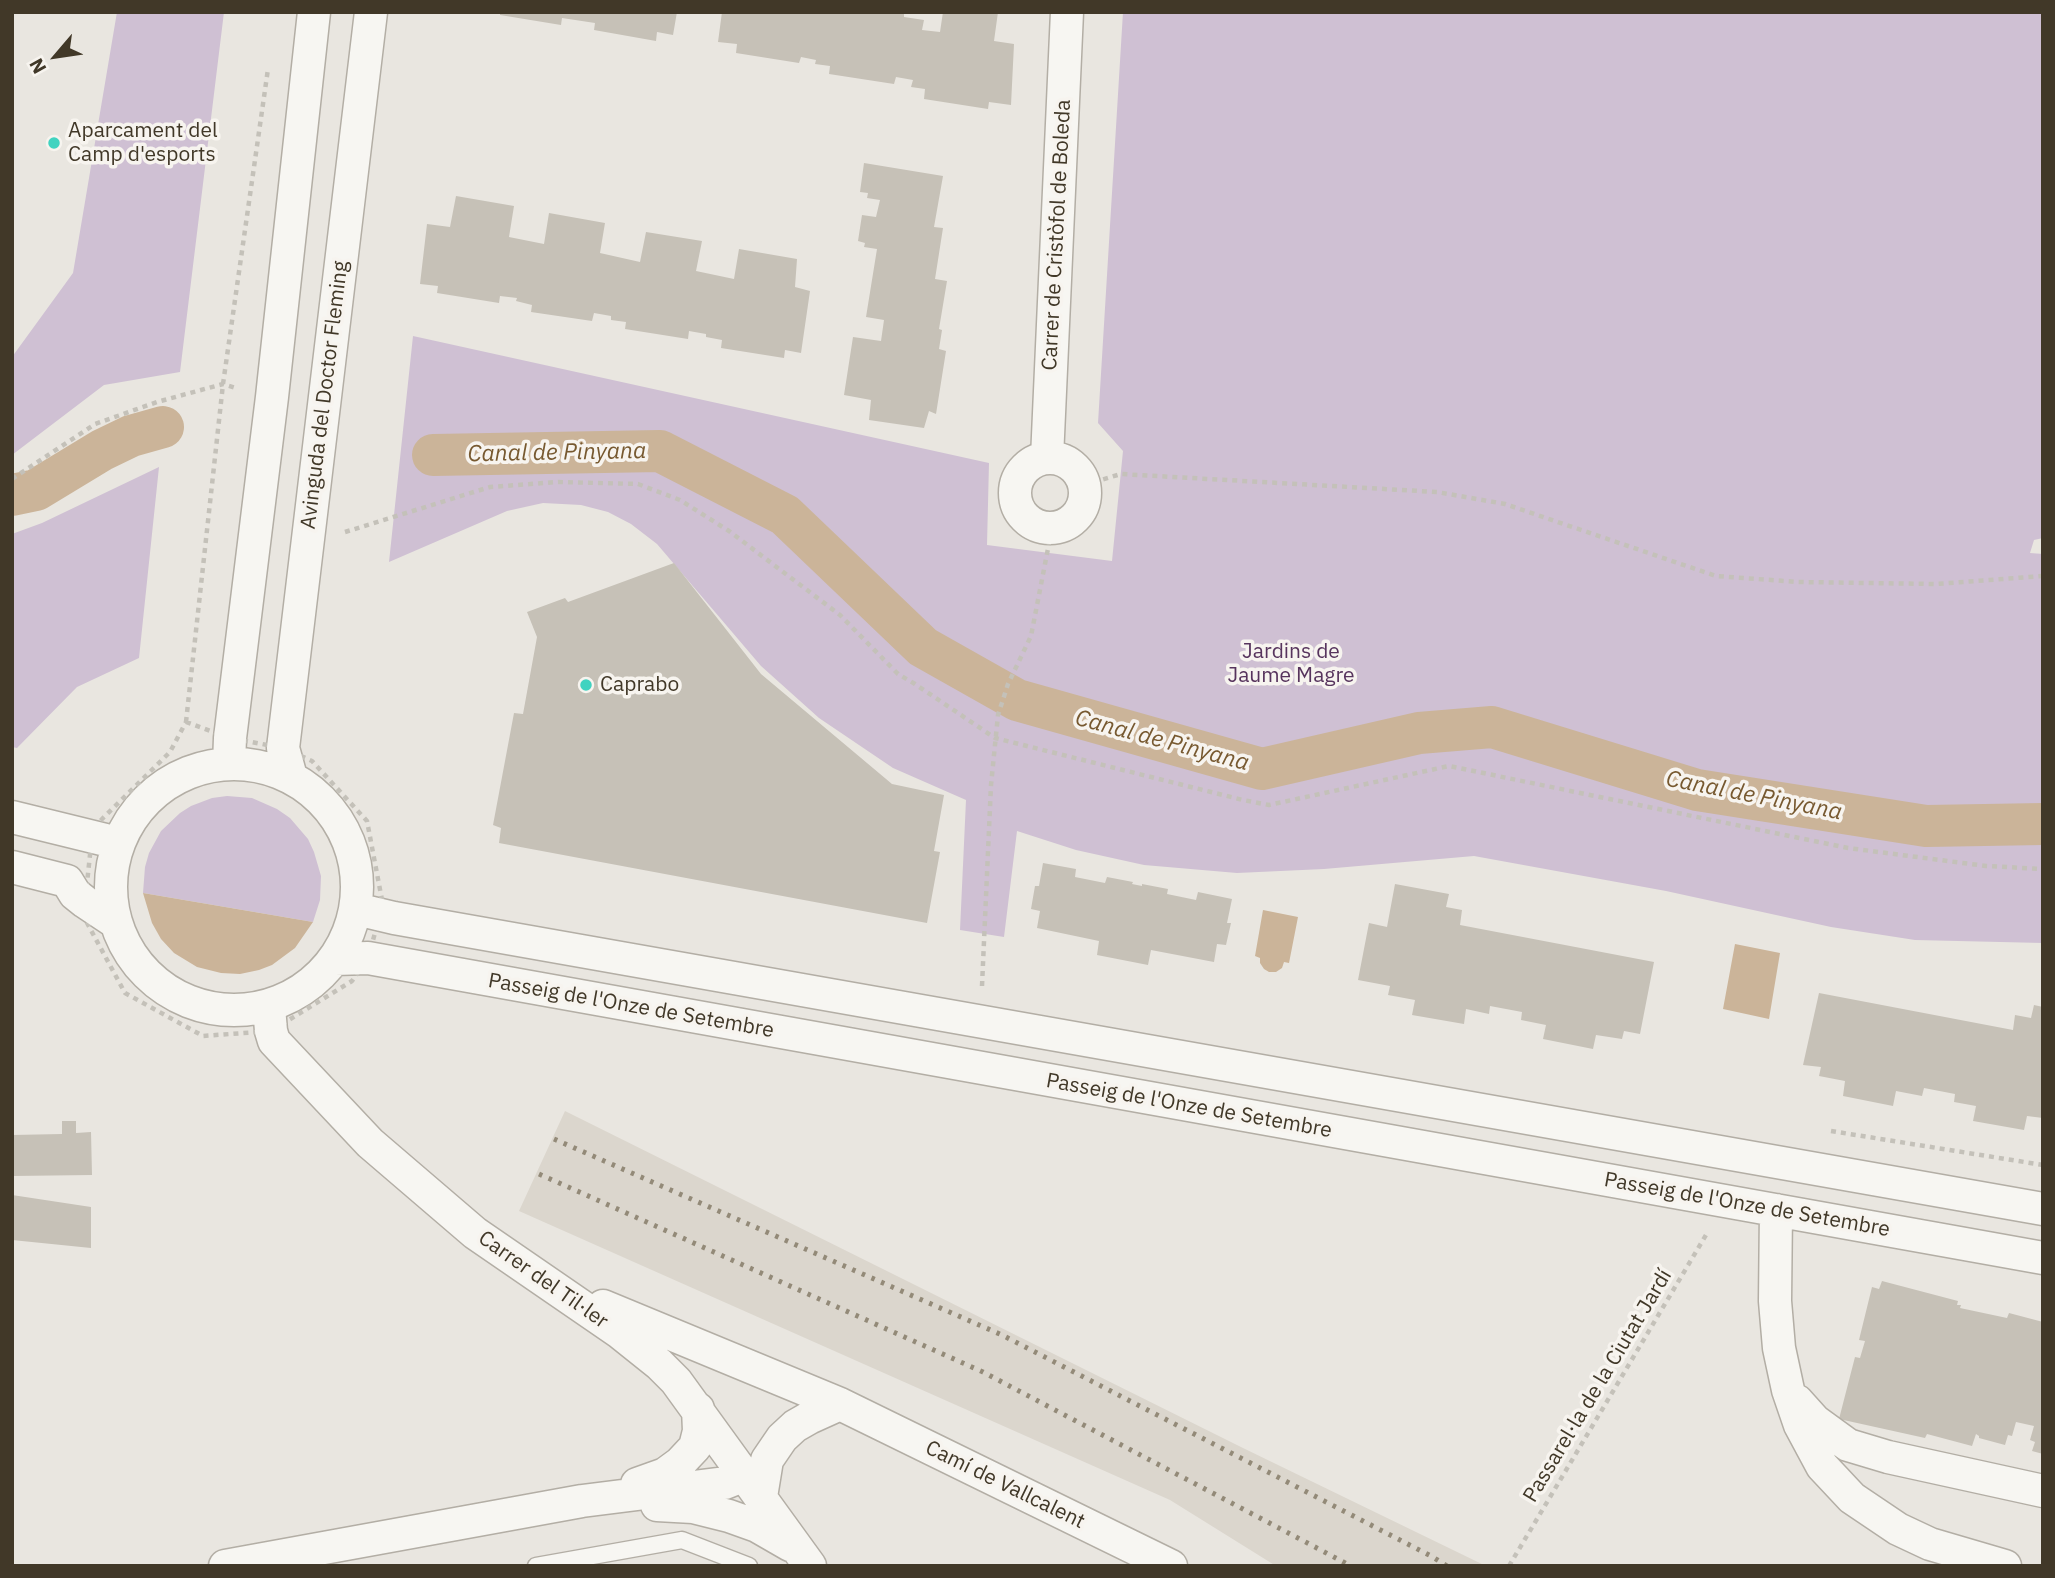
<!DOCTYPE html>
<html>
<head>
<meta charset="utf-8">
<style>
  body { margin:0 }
  #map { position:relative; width:2055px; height:1578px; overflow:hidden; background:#e9e6e0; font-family:"IBM Plex Sans",sans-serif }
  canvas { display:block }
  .frame { position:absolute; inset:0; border:14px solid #413828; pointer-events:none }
  .north { position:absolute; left:21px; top:21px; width:70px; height:70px; -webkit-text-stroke:5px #f7f4ef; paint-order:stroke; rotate:241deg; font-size:19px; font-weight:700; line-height:28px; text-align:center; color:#413828 }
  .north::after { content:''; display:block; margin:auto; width:24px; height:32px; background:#413828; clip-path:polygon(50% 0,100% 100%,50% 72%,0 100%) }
</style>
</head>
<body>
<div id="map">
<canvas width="2055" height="1578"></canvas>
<div class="frame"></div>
<div class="north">N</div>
</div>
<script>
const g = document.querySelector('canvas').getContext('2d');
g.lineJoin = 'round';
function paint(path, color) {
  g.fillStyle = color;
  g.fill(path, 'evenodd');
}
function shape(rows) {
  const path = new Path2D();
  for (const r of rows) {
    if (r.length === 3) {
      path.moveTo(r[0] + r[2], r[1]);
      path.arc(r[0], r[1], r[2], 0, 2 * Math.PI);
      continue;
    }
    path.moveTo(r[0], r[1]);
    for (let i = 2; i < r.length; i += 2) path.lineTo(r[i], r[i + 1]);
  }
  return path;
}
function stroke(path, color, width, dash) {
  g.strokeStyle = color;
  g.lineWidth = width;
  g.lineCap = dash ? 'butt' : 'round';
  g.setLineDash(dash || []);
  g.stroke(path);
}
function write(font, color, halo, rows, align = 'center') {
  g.font = font + ' "IBM Plex Sans",sans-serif';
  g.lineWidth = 7;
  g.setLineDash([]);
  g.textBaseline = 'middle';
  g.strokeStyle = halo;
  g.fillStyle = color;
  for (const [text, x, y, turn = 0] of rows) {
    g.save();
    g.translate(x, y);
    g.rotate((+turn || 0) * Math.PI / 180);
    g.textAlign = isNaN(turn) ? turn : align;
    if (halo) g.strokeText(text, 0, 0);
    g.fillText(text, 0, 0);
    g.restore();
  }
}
const built = shape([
  [565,1111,1243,1448,1486,1566,1276,1566,1170,1500,519,1211]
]);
const green = shape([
  [117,12,224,12,180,372,104,385,12,455,12,357,73,273],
  [1123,12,2043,12,2043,538,2034,540,2030,553,2043,554,2043,943,1915,940,1831,927,1666,891,1474,856,1324,869,1237,873,1144,865,1076,850,1017,831,1004,937,960,930,966,800,893,768,819,718,761,666,657,544,631,524,608,512,581,505,543,503,507,511,389,562,413,336,989,463,987,545,1112,561,1123,451,1098,423],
  [159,467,139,658,77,687,17,748,12,747,12,534,42,523],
  [227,796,252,798,277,809,290,818,308,839,314,852,321,876,320,900,313,922,143,893,145,867,149,853,161,831,180,813,191,806,212,798]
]);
const water = shape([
  [143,893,313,922,295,948,272,965,259,970,240,974,221,973,197,967,174,953,161,939,152,923],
  [1263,910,1298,917,1289,963,1284,962,1282,968,1276,972,1269,972,1264,969,1260,963,1260,958,1255,956],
  [1735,944,1780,953,1769,1019,1723,1009]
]);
const canal = shape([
  [433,455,660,451,785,515,923,647,1017,700,1262,769,1419,733,1492,727,1697,790,1926,826,2043,824],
  [12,495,36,490,102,450,131,436,163,427]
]);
const building = shape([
  [500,12,677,12,673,35,657,32,656,41,594,30,595,23,562,18,561,25,500,15],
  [722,12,904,12,904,17,924,20,922,30,940,32,943,12,998,12,994,41,1014,44,1011,105,989,102,988,109,924,99,925,89,911,87,913,80,896,77,894,84,829,74,830,66,815,64,816,60,801,57,799,63,736,53,737,44,718,42],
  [864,163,943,176,934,227,943,228,935,279,947,281,939,329,942,330,939,349,946,351,936,414,929,411,924,428,869,420,871,400,844,395,853,337,881,341,884,320,866,317,877,249,864,247,865,243,858,241,862,215,876,217,880,200,867,198,868,193,860,192],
  [456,196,514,206,509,237,544,244,549,213,605,223,600,253,640,262,646,232,702,241,696,271,734,279,739,249,797,259,795,287,810,291,801,353,785,350,784,358,721,348,722,340,706,337,706,334,689,331,688,339,625,329,626,322,611,320,611,316,594,313,592,321,531,312,532,305,516,301,517,298,500,296,499,303,437,293,438,286,420,284,427,224,450,227],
  [674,563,761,674,892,784,944,795,934,851,940,852,927,923,499,843,501,828,493,825,514,713,523,714,537,637,527,612,565,598,568,602],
  [1043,863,1076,869,1075,877,1105,883,1107,877,1133,882,1132,884,1142,886,1142,884,1168,889,1167,894,1196,900,1198,892,1232,899,1227,923,1231,923,1226,945,1217,944,1214,962,1151,950,1148,965,1097,955,1099,941,1037,928,1040,911,1031,909,1035,886,1039,886],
  [1395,884,1449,894,1446,907,1462,910,1460,925,1654,962,1640,1034,1624,1031,1622,1039,1596,1035,1593,1049,1543,1039,1546,1025,1521,1020,1522,1012,1490,1006,1489,1014,1466,1009,1464,1024,1412,1015,1415,1000,1388,995,1390,986,1358,980,1369,923,1387,927],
  [1819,993,2013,1030,2015,1015,2031,1018,2034,1005,2043,1007,2043,1118,2027,1116,2024,1130,1973,1121,1976,1106,1954,1102,1955,1094,1924,1088,1922,1096,1896,1091,1893,1106,1843,1096,1845,1081,1819,1076,1821,1067,1803,1065],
  [62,1121,76,1121,76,1133,91,1132,92,1175,12,1176,12,1135,62,1134],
  [12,1195,91,1207,91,1248,12,1240],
  [1882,1281,1958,1301,1957,1305,1961,1305,1960,1308,2007,1318,2009,1313,2043,1322,2043,1454,2032,1451,2035,1442,2030,1440,2034,1426,2016,1422,2012,1436,2008,1435,2005,1445,1979,1438,1979,1436,1976,1434,1972,1446,1927,1434,1925,1438,1839,1419,1855,1357,1860,1358,1865,1341,1859,1340,1872,1287,1879,1289]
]);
const path = shape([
  [12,479,95,424,157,402,223,384,236,388],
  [1084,485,1121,474,1437,492,1505,504,1716,576,1798,582,1936,584,2043,576],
  [345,532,490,487,558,482,638,484,680,500,729,531,840,615,898,674,915,684,995,738,1243,800,1269,805,1449,766,1848,848,1986,866,2043,869],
  [186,722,230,738,283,748,312,761,367,821,382,900,380,915,368,958,352,981,271,1031,203,1036,125,993,86,921,85,902,92,836,96,825,170,752,186,722],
  [186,722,223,384,268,69],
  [982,986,991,785,998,715,1008,684,1031,636,1052,528],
  [1831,1131,2043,1165],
  [1509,1566,1706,1235]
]);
const lane = shape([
  [536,1566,682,1540,749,1566]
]);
const street = shape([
  [1047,458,1067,12],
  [1050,493,35],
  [234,887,123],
  [229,764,230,738,272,397,314,12],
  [291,777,283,748,371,12],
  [12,817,118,843],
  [12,867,67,881,75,894,85,902,115,922],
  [356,909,394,918,2043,1209],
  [335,959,368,958,2043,1258],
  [269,1007,271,1031,274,1041,370,1143,475,1233,619,1332,659,1364,676,1381,810,1566],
  [1776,1210,1775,1301,1779,1348,1788,1390,1800,1425,1822,1466,1852,1498,1898,1529,1930,1544,2005,1566],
  [603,1306,840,1404,1171,1566],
  [1797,1401,1815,1421,1848,1445,1888,1457,2043,1491],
  [637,1484,665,1474,680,1463,695,1447,699,1431,698,1409],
  [761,1497,767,1460,782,1438,795,1426,809,1418,840,1404],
  [657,1505,693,1507,729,1516,757,1526,790,1545],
  [225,1566,582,1501,725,1483,745,1475]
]);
const rail = shape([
  [554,1139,1002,1335,1431,1556,1447,1566],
  [539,1174,983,1372,1351,1566]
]);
const markers = [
  [54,143,7,"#40d3c0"],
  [586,685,7,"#40d3c0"]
];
const poiNames = [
  ["Aparcament del",68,131],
  ["Camp d'esports",68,155],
  ["Caprabo",600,685]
];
const streetNames = [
  ["Carrer de Cristòfol de Boleda",1057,235,-87],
  ["Avinguda del Doctor Fleming",325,395,-83],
  ["Passeig de l'Onze de Setembre",631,1006,10],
  ["Passeig de l'Onze de Setembre",1189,1106,10],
  ["Passeig de l'Onze de Setembre",1747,1205,10],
  ["Carrer del Til·ler",543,1280,35],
  ["Passarel·la de la Ciutat Jardí",1598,1386,-59],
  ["Camí de Vallcalent",1005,1485,26]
];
const parkNames = [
  ["Jardins de",1291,652],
  ["Jaume Magre",1291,676]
];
const waterNames = [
  ["Canal de Pinyana",557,453,-1],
  ["Canal de Pinyana",1162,741,15],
  ["Canal de Pinyana",1754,796,11]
];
paint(built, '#dbd6cd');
paint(green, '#cfc0d3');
paint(water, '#cbb499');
stroke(canal, '#cbb499', 42);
paint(building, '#c6c1b7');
stroke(lane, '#b3aea5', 19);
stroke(street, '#b3aea5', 35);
stroke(path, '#c4c1b9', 4.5, [5, 5]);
stroke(lane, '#f7f6f2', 16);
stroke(street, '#f7f6f2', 32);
stroke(rail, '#938a78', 5, [3.5, 7]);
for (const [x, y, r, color] of markers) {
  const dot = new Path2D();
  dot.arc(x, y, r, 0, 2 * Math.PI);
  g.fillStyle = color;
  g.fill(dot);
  stroke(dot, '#f7f4ef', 2.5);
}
write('21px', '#413828', '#f7f4ef', poiNames, 'left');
write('21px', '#413828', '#f7f4ef', streetNames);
write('21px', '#57345d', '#f7f4ef', parkNames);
write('italic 23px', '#775930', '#f7f4ef', waterNames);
</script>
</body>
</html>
